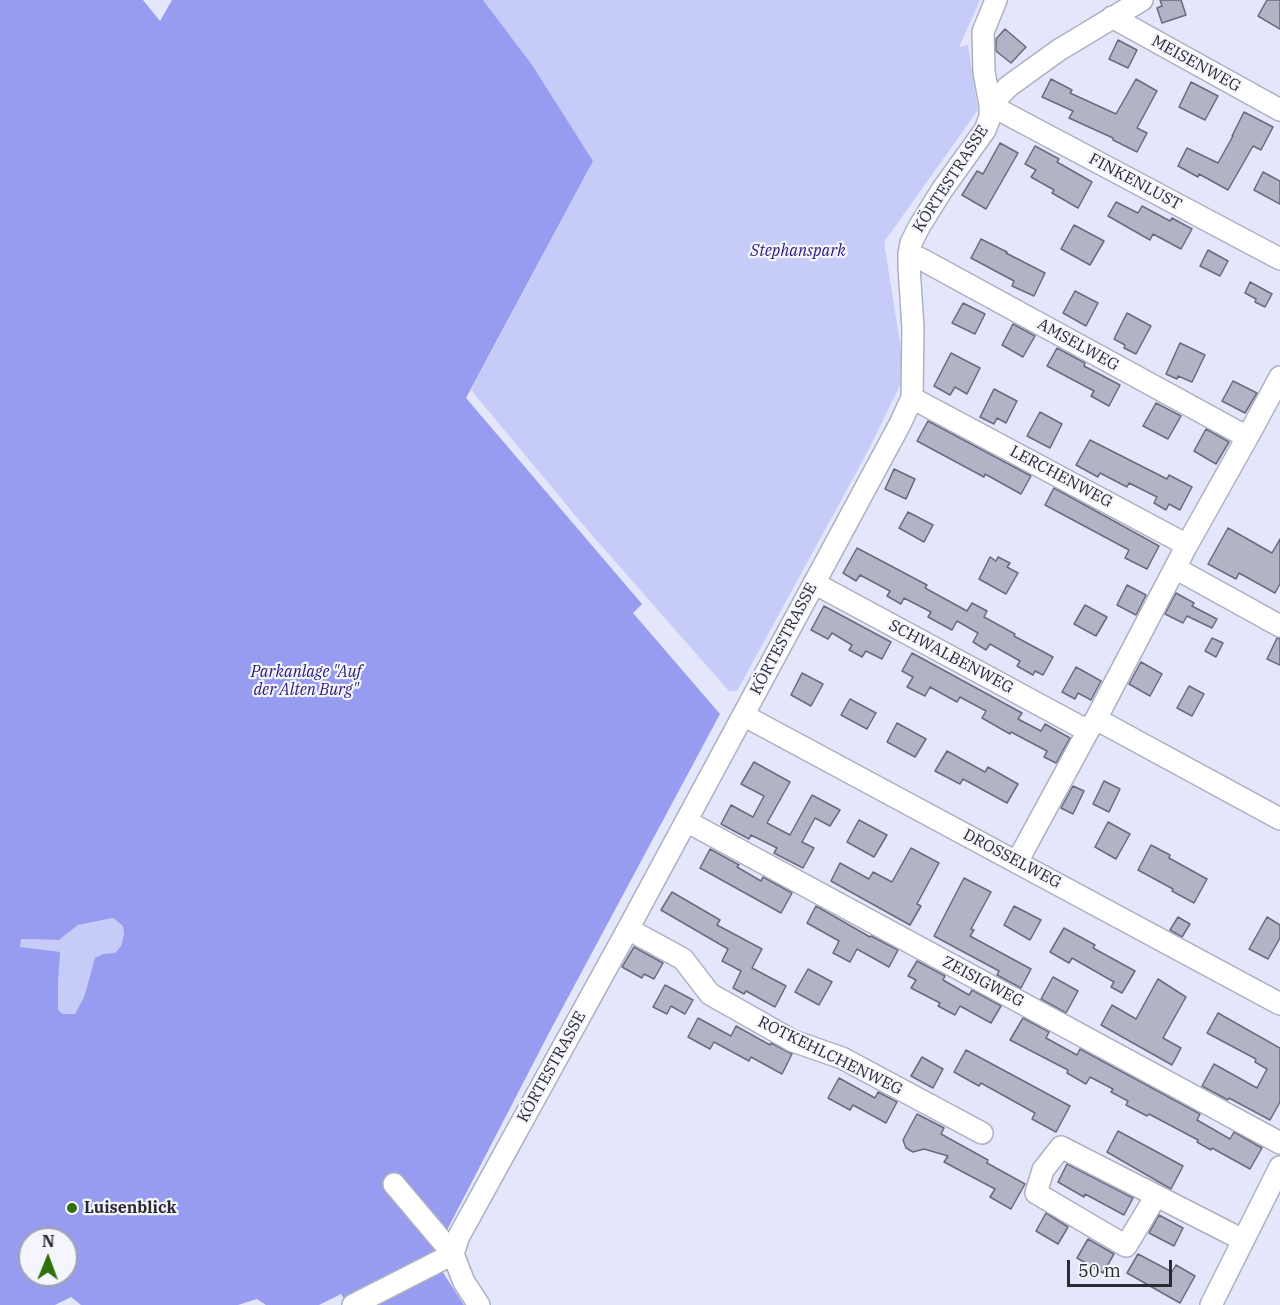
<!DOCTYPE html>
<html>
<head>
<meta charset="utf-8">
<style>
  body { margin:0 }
  #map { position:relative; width:1280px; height:1305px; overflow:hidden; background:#e4e7fb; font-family:"IBM Plex Serif",serif }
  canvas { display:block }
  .north { position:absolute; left:18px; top:1227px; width:60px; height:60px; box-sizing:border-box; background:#f4f5fd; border:2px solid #a3a4ac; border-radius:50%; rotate:1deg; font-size:16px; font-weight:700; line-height:24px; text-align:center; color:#2a2a32 }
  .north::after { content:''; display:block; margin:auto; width:21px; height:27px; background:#2e700a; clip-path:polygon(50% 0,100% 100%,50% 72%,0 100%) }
  .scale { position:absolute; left:1067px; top:1260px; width:105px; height:27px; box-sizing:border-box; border:3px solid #2a2a32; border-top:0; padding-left:8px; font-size:18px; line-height:21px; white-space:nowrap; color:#2a2a32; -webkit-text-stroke:4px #f4f5fd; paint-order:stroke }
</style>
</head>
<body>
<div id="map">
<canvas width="1280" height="1305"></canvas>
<div class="north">N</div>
<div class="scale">50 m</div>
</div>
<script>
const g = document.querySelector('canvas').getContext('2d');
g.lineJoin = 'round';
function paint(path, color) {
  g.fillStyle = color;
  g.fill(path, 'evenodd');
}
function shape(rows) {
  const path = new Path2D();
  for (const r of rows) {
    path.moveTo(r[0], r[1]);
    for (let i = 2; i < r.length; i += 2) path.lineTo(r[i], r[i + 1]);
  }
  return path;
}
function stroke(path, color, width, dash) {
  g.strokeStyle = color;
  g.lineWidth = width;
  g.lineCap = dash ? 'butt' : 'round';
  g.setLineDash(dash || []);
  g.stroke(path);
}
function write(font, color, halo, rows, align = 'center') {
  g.font = font + ' "IBM Plex Serif",serif';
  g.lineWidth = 4.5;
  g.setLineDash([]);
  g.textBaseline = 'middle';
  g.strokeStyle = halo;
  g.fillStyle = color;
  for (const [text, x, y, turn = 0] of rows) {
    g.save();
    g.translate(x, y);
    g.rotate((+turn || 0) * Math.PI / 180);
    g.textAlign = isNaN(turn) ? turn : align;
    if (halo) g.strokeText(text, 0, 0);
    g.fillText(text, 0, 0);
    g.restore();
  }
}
const green = shape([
  [483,0,980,0,959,47,968,45,978,110,884,242,905,375,868,451,737,691,729,691,584,526,471,390,593,161,532,66],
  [113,918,123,926,124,934,121,946,115,953,103,954,90,975,84,997,75,1014,63,1014,58,1010,58,983,20,947,21,939,59,940,78,925]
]);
const forest = shape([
  [0,0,143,0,160,21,172,0,483,0,532,65,593,161,466,398,642,604,633,613,720,714,550,1031,433,1257,464,1305,348,1305,341,1294,319,1305,266,1305,257,1299,238,1305,81,1305,71,1297,55,1305,0,1305],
  [113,918,123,926,124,934,121,946,115,953,103,954,95,958,84,997,75,1014,63,1014,58,1010,58,983,60,952,20,947,21,939,59,940,78,925],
  [30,1239,66,1239,66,1275,30,1275]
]);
const building = shape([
  [1160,0,1181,0,1186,15,1162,23,1157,8,1162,6,1160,0],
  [1267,0,1280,0,1280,29,1258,16,1267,0],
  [1005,29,1026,47,1011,63,996,51,996,39,1005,29],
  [1118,40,1137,50,1128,68,1109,59,1118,40],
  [1051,79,1072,90,1070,93,1116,114,1136,79,1157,91,1137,128,1147,133,1137,152,1113,140,1113,138,1069,118,1073,111,1042,97,1051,79],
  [1191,82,1218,96,1205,120,1179,107,1191,82],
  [1244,112,1273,127,1261,150,1253,146,1228,190,1199,174,1198,177,1178,166,1187,148,1218,163,1233,136,1232,136,1244,112],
  [1000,143,1018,153,986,209,962,195,977,171,983,174,1000,143],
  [1035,146,1059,159,1057,162,1092,182,1078,208,1052,193,1054,190,1031,177,1036,170,1025,164,1035,146],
  [1263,172,1280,181,1280,204,1254,190,1263,172],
  [1116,202,1138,213,1142,206,1170,221,1172,218,1192,229,1181,249,1153,234,1150,240,1108,216,1116,202],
  [1074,225,1104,241,1090,265,1061,249,1074,225],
  [981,239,1007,252,1006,253,1045,273,1034,296,1012,286,1014,281,971,258,981,239],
  [1208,250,1228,261,1220,276,1200,266,1208,250],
  [1250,282,1272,294,1265,307,1255,302,1256,299,1245,293,1250,282],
  [1075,291,1098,303,1086,326,1063,313,1075,291],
  [963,303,985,314,975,334,952,323,963,303],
  [1127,313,1151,326,1136,354,1124,348,1125,345,1114,339,1127,313],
  [1013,324,1035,336,1023,357,1002,345,1013,324],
  [1180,343,1205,355,1192,382,1178,376,1177,379,1166,374,1180,343],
  [1057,348,1085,363,1084,366,1120,385,1109,406,1091,396,1094,391,1047,366,1057,348],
  [951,353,980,368,967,394,955,387,950,395,934,386,951,353],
  [1233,381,1257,393,1245,413,1222,401,1233,381],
  [994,389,1017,401,1006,423,997,418,994,424,980,417,994,389],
  [1156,403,1181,416,1168,439,1143,426,1156,403],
  [1040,412,1062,424,1050,448,1027,436,1040,412],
  [928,421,1031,476,1021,494,985,474,984,477,917,441,928,421],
  [1206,429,1229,442,1216,464,1194,451,1206,429],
  [1090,440,1167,479,1169,475,1192,487,1180,510,1169,504,1166,510,1154,503,1157,497,1129,483,1127,487,1100,473,1098,477,1076,465,1090,440],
  [894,469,915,479,906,499,885,489,894,469],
  [1054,488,1159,546,1147,569,1125,558,1129,550,1045,505,1054,488],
  [908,512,933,525,924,542,899,528,908,512],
  [1228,528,1272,553,1280,539,1280,584,1275,593,1239,573,1236,579,1208,564,1228,528],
  [857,548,927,585,925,588,967,611,972,603,987,611,984,617,1015,634,1014,636,1053,657,1043,675,1035,671,1033,675,1017,666,1020,661,990,644,986,650,973,642,978,633,957,621,952,630,928,617,931,612,904,598,901,604,887,596,890,591,860,575,856,581,843,573,857,548],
  [990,557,996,561,998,557,1010,563,1007,567,1018,573,1006,594,979,579,990,557],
  [1127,585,1146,595,1136,615,1117,605,1127,585],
  [1176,593,1194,603,1192,606,1217,619,1212,628,1187,616,1183,623,1165,614,1176,593],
  [1085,605,1107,617,1096,636,1074,624,1085,605],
  [824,606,891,642,882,659,866,651,862,657,849,650,852,645,832,633,828,639,811,630,824,606],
  [1212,638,1223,643,1216,657,1205,651,1212,638],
  [1277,638,1280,639,1280,665,1267,659,1277,638],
  [912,653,1022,713,1018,719,1041,731,1045,724,1070,738,1056,763,1044,757,1047,751,1011,732,1010,734,982,718,986,711,960,697,957,702,930,687,925,696,907,687,913,677,902,671,912,653],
  [1141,662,1162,674,1150,696,1129,684,1141,662],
  [1076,667,1101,681,1091,700,1078,693,1075,699,1062,692,1076,667],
  [802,673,823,684,811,706,791,695,802,673],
  [1189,686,1204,694,1192,716,1177,708,1189,686],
  [850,699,876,713,867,729,841,715,850,699],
  [897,723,926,739,915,757,887,742,897,723],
  [947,751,985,772,988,767,1018,784,1007,803,963,779,960,784,935,771,947,751],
  [754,762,790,782,767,823,790,835,812,795,840,810,830,826,815,818,802,842,814,848,803,868,774,853,777,848,751,835,749,839,721,824,731,805,753,817,764,796,741,784,754,762],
  [1104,781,1120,789,1109,812,1093,804,1104,781],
  [1073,786,1084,791,1073,814,1061,808,1073,786],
  [859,820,887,835,874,857,847,842,859,820],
  [1108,822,1130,834,1116,859,1095,847,1108,822],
  [1151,845,1170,855,1169,858,1207,879,1194,903,1172,891,1173,889,1138,870,1151,845],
  [911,848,939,863,917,904,921,906,910,925,831,881,840,863,869,879,873,872,892,882,911,848],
  [710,849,739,865,737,867,761,881,763,877,792,893,781,913,700,868,710,849],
  [964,878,991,892,971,929,974,930,970,936,1031,969,1021,988,997,975,999,971,934,936,964,878],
  [672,892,720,920,717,925,762,949,752,968,786,986,775,1007,746,991,744,994,733,988,741,971,722,961,728,949,661,910,672,892],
  [816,906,870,937,871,936,898,950,889,967,857,949,850,962,833,953,839,941,807,923,816,906],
  [1014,906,1041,920,1030,940,1004,925,1014,906],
  [1178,917,1190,924,1182,937,1170,930,1178,917],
  [1267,917,1280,925,1280,938,1268,959,1249,949,1267,917],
  [1064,928,1095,945,1093,948,1135,971,1122,993,1111,987,1114,982,1072,958,1069,963,1050,952,1064,928],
  [634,947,663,963,654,979,644,974,642,978,622,967,634,947],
  [917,961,945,976,943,980,969,995,972,990,1001,1006,991,1023,960,1006,955,1015,938,1006,940,1003,911,988,916,980,908,976,917,961],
  [808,969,832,982,819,1005,795,992,808,969],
  [1053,977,1078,991,1066,1013,1041,999,1053,977],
  [1158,979,1186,997,1163,1038,1181,1048,1172,1065,1101,1025,1112,1005,1136,1019,1158,979],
  [665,985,693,1000,685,1014,671,1006,667,1014,653,1007,665,985],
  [1218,1013,1280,1048,1280,1102,1270,1120,1229,1098,1228,1100,1202,1086,1214,1064,1257,1088,1267,1069,1255,1062,1256,1059,1207,1033,1218,1013],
  [698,1018,731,1036,736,1026,770,1045,771,1043,792,1054,782,1074,751,1057,749,1061,714,1042,710,1049,688,1037,698,1018],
  [1023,1018,1049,1032,1046,1038,1077,1055,1080,1049,1200,1114,1197,1120,1230,1139,1234,1132,1262,1148,1250,1169,1212,1148,1211,1150,1197,1142,1198,1140,1149,1114,1147,1116,1126,1105,1128,1101,1111,1092,1113,1089,1090,1077,1086,1084,1067,1073,1068,1070,1010,1040,1023,1018],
  [966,1050,1070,1106,1056,1132,1032,1119,1035,1113,981,1083,979,1086,954,1072,966,1050],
  [922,1057,943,1069,933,1088,911,1076,922,1057],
  [839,1078,875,1098,878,1092,897,1102,886,1123,853,1105,850,1110,828,1098,839,1078],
  [917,1114,944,1128,941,1134,988,1160,987,1163,1025,1184,1011,1209,990,1197,995,1189,944,1162,948,1156,924,1149,913,1152,906,1148,903,1140,917,1114],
  [1118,1131,1183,1166,1171,1189,1107,1152,1118,1131],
  [1067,1164,1133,1198,1124,1215,1085,1194,1084,1197,1058,1182,1067,1164],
  [1046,1213,1068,1227,1058,1244,1036,1231,1046,1213],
  [1159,1215,1183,1228,1174,1246,1149,1233,1159,1215],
  [1088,1239,1114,1254,1103,1273,1077,1258,1088,1239],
  [1138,1254,1172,1272,1176,1265,1195,1276,1180,1303,1127,1273,1138,1254]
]);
const minor = shape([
  [1142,0,1059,50,1009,86,990,105,1280,259],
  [1112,17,1280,110],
  [909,254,923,260,1247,437],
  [912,398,1187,545],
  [1175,568,1280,626],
  [814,583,1088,731],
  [743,715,1280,1004],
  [1096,719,1280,819],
  [686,821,1280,1143],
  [1017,862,1088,731,1096,719,1187,545,1252,429,1280,377],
  [628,929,683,959,710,994,793,1041,842,1058,982,1133],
  [394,1184,453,1254,464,1282,479,1305],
  [1156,1196,1126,1246,1036,1193,1043,1170,1061,1147,1243,1240],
  [353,1305,453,1254,459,1236,628,929,900,424,912,398,913,328,909,267,909,254,911,243,919,227,942,190,985,130,990,117,990,105,984,72,983,32,996,0],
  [1211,1305,1280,1167]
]);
const markers = [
  [72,1208,6,"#2e700a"]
];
const streetNames = [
  ["MEISENWEG",1196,64,29],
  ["KÖRTESTRASSE",951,179,-57],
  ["FINKENLUST",1135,182,28],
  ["AMSELWEG",1078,345,29],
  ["LERCHENWEG",1061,477,28],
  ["KÖRTESTRASSE",784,639,-62],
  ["SCHWALBENWEG",951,657,28],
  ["DROSSELWEG",1012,859,28],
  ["ZEISIGWEG",983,982,28],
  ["ROTKEHLCHENWEG",830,1056,26],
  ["KÖRTESTRASSE",552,1067,-61]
];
const parkNames = [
  ["Stephanspark",798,251],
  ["Parkanlage \"Auf",306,672],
  ["der Alten Burg\"",306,690]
];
const poiNames = [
  ["Luisenblick",84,1208]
];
paint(green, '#c6cbf7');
paint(forest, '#979cf0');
paint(building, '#b1b3c6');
stroke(building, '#696b7c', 1.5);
stroke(minor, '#adb0c2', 24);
stroke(minor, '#fff', 21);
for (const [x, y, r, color] of markers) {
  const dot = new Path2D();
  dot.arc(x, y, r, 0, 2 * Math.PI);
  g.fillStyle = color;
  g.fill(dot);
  stroke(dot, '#f4f5fd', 2);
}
write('16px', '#2a2a32', '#f4f5fd', streetNames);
write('italic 16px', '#281878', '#f4f5fd', parkNames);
write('bold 16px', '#2a2a32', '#f4f5fd', poiNames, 'left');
</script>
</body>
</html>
